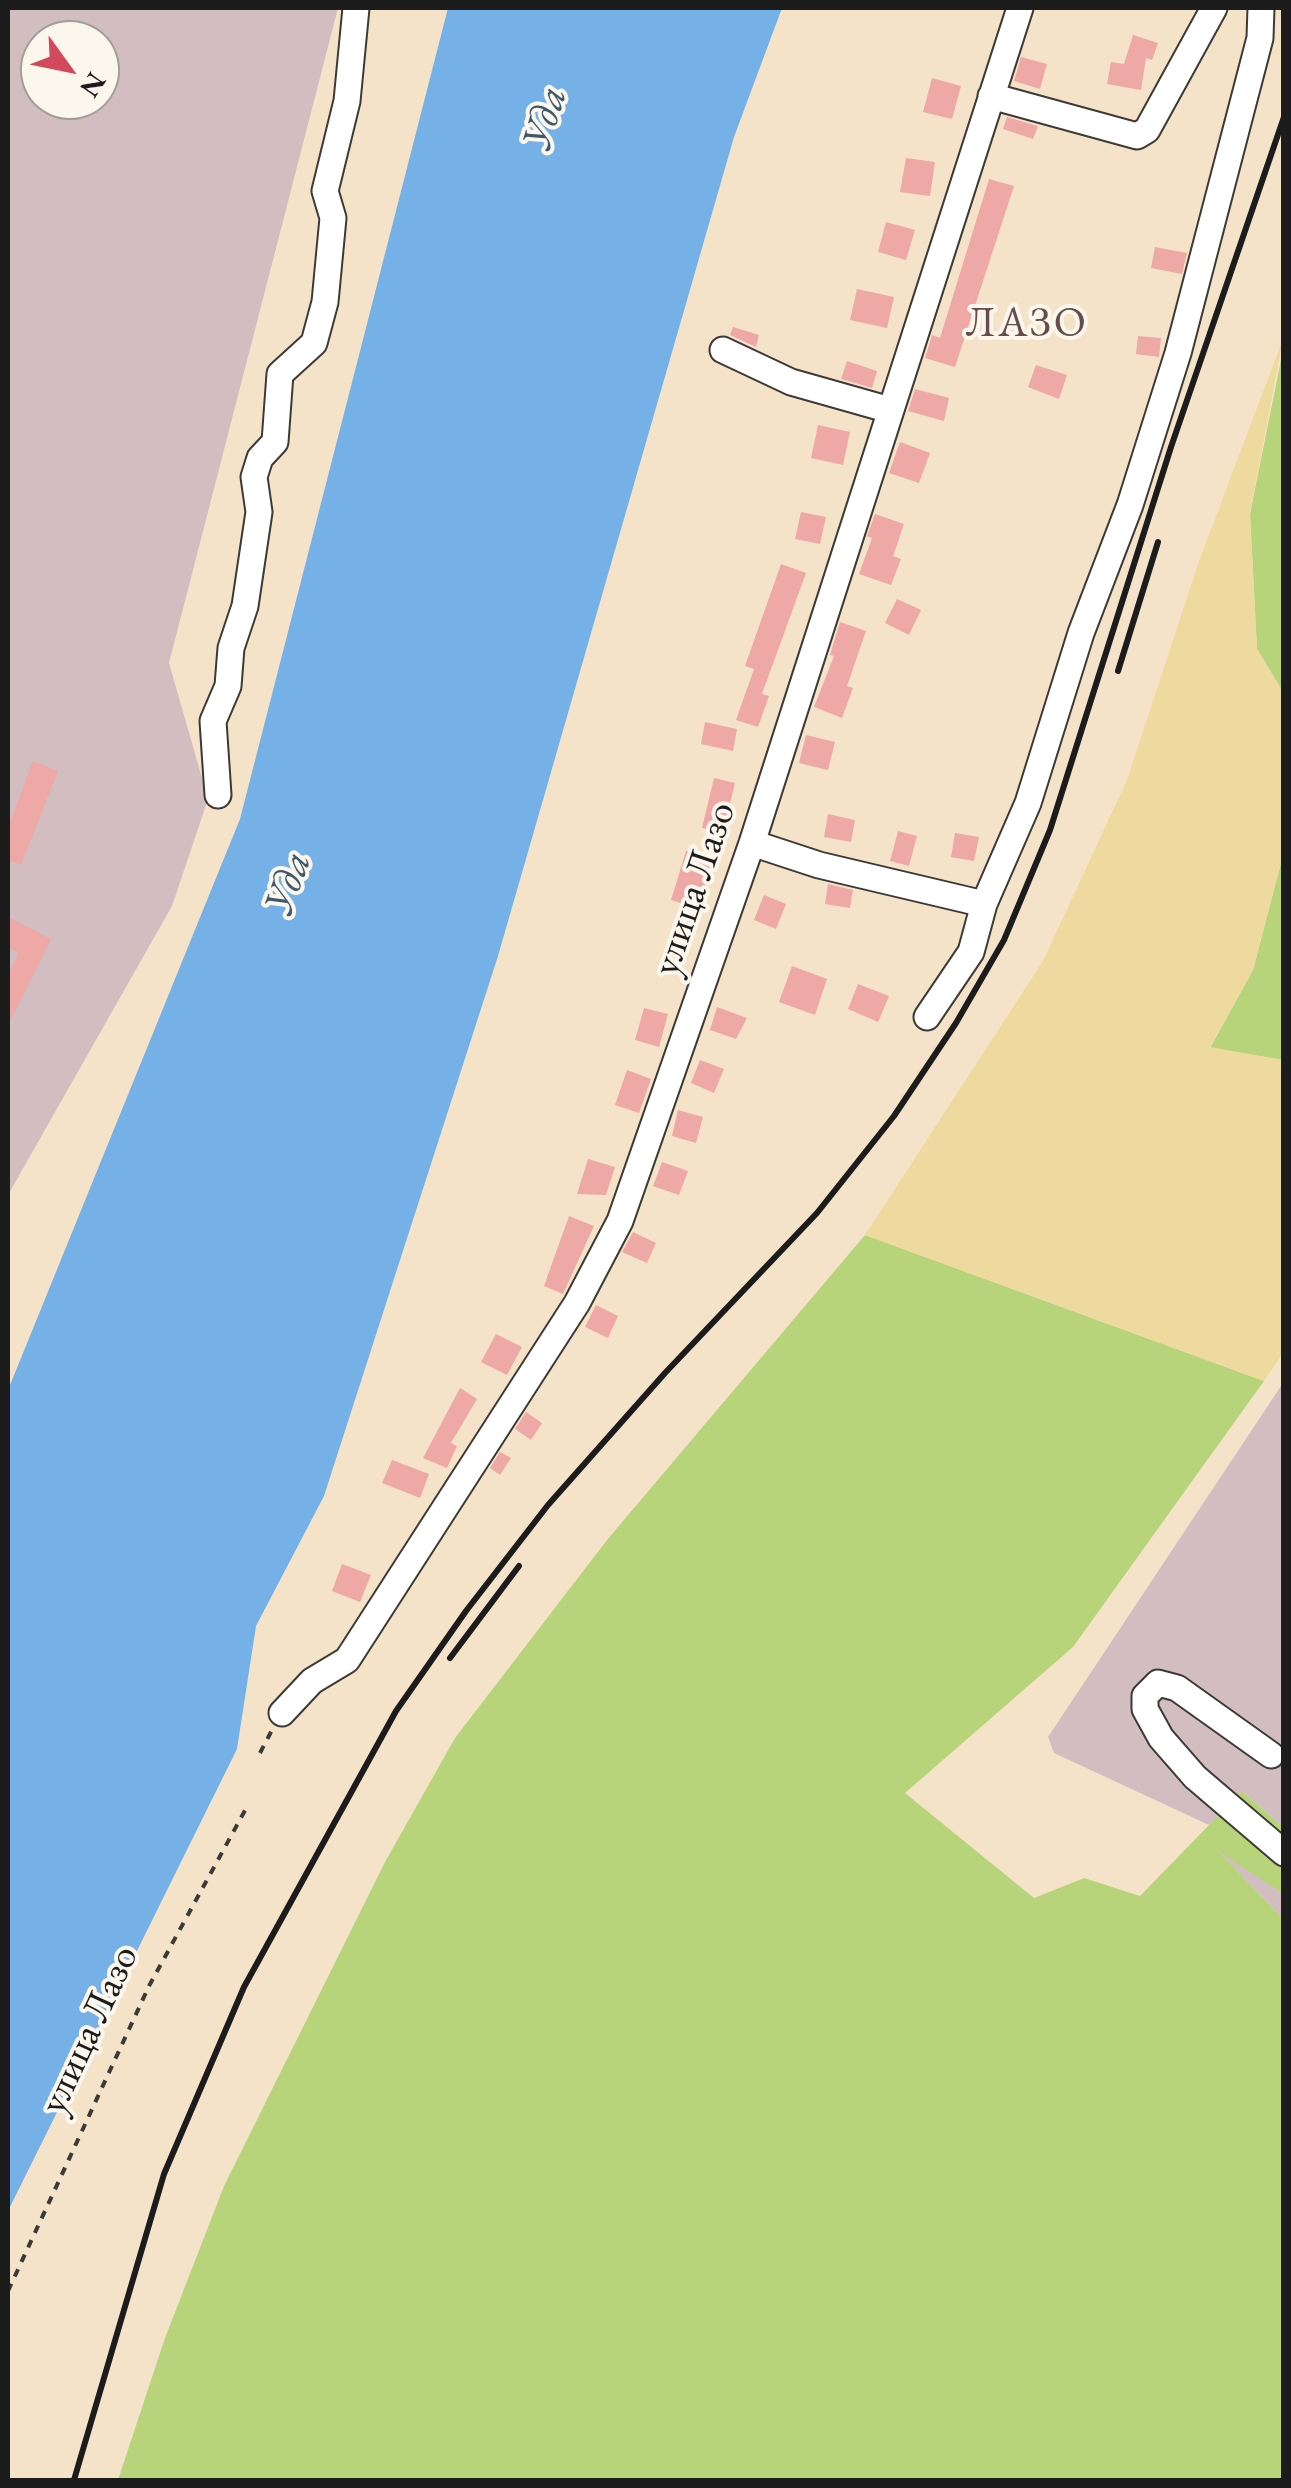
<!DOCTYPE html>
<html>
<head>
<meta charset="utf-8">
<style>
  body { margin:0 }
  #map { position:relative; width:1291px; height:2488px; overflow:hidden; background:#f5e3c9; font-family:"EB Garamond",serif }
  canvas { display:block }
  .frame { position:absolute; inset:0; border:10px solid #1c1c1c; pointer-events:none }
  .north { position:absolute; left:20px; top:20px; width:100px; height:100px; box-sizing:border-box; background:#fbf7ec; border:2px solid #a29f99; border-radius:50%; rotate:123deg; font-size:28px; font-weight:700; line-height:40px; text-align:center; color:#1c1c1c }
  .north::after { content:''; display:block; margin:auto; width:35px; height:45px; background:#d1495b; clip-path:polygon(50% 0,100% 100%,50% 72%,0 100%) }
</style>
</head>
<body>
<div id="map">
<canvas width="1291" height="2488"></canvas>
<div class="frame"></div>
<div class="north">N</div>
</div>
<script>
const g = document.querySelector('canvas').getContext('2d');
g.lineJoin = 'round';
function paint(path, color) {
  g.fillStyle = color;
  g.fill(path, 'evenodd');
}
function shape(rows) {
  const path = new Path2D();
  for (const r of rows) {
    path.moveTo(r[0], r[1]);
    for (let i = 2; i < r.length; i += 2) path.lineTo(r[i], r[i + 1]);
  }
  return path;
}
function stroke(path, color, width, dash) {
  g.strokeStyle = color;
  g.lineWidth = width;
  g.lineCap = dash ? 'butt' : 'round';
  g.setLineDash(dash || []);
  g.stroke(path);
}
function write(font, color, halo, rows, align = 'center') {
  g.font = font + ' "EB Garamond",serif';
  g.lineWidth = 8;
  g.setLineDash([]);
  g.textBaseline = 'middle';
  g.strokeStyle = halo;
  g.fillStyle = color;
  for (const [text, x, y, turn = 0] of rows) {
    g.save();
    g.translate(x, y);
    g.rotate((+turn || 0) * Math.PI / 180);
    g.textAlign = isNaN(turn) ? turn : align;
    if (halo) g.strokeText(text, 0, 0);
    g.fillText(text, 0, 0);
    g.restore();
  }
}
const industrial = shape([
  [8,8,338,8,169,663,208,799,172,906,8,1195],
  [40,40,100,40,100,100,40,100],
  [1283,1383,1283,1827,1242,1791,1209,1825,1054,1753,1048,1737],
  [1212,1845,1283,1894,1283,1919]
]);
const green = shape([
  [1283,350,1283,692,1257,649,1250,514],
  [1283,855,1283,1060,1210,1048,1253,970],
  [865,1235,1264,1381,1073,1647,905,1793,1034,1898,1084,1878,1140,1896,1242,1791,1283,1827,1283,1894,1217,1850,1283,1919,1283,2480,118,2480,165,2338,224,2186,385,1862,455,1738,607,1540]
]);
const sand = shape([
  [1283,339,1250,514,1257,649,1283,692,1283,855,1253,970,1210,1047,1283,1060,1283,1353,1264,1381,865,1235,1043,961,1127,780,1198,564]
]);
const water = shape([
  [448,8,782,8,734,137,498,956,324,1496,256,1626,237,1749,8,2211,8,1390,240,819]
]);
const building = shape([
  [1133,35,1158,43,1152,60,1146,58,1141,90,1107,84,1111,62,1124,64],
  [1021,57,1047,64,1040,89,1014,81],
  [932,78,961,86,952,119,923,112],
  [1007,117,1038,126,1033,139,1003,129],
  [906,158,935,162,930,196,900,192],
  [989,179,1014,186,955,367,925,358,932,335,940,338],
  [886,222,915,230,906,260,878,252],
  [1155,247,1187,253,1182,274,1151,268],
  [857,289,894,297,887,328,850,320],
  [733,327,759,335,756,347,730,335],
  [1138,336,1161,338,1159,357,1136,354],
  [847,361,877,371,872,388,841,379],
  [1036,365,1067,375,1059,399,1028,387],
  [915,389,949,398,944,421,908,411],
  [818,425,850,432,843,465,811,458],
  [900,442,930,453,919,483,889,473],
  [801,512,826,517,820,544,795,539],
  [875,514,904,524,893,556,901,559,891,585,859,574,872,538,867,536],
  [781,564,806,573,762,694,769,696,758,727,736,720,754,669,745,666],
  [897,599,921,610,909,635,885,623],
  [840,622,866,631,847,686,853,688,842,718,814,707,834,656,830,655],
  [705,722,737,729,733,751,701,744],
  [806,735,835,742,828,770,799,763],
  [33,761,58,771,21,865,8,860,8,827],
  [714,778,735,783,723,832,702,828],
  [828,814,855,820,851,842,824,837],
  [898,831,917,836,909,866,890,861],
  [955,833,979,837,974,861,951,857],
  [686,851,715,860,700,909,671,900],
  [828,884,853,890,850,908,825,904],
  [764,895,786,904,776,929,754,920],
  [8,917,51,939,8,1025,8,975,19,953,8,947],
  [792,966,827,979,815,1015,779,1002],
  [858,984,889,996,878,1022,848,1009],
  [717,1007,747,1018,736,1039,710,1030],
  [644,1008,668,1014,659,1047,635,1040],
  [700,1060,724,1069,714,1093,691,1083],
  [627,1070,651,1079,639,1113,615,1105],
  [678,1110,703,1117,696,1143,672,1136],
  [588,1159,615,1167,606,1195,577,1194],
  [662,1162,688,1171,679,1195,653,1186],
  [569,1216,594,1226,563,1294,544,1286],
  [633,1232,656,1243,647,1263,622,1252],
  [596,1305,618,1316,608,1338,585,1327],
  [496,1334,522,1347,507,1375,481,1362],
  [460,1388,477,1399,451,1443,457,1446,447,1468,423,1458],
  [526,1412,542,1423,531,1440,515,1429],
  [500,1452,511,1458,500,1475,490,1468],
  [392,1460,429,1474,420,1498,382,1483],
  [342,1564,371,1575,360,1602,332,1591]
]);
const path = shape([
  [260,1753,272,1730],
  [8,2291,149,1986,248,1805]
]);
const minor = shape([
  [991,96,1137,136,1147,130,1214,8],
  [723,350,791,382,890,410],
  [218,795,213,721,228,686,231,648,245,606,259,512,254,477,260,458,275,442,280,374,314,343,325,302,333,218,325,191,347,101,356,8],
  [752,843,819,865,984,904],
  [927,1017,971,952,984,904,1028,803,1081,633,1130,505,1178,353,1260,38,1261,8],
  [282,1713,312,1681,347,1660,577,1303,620,1221,752,843,1020,8],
  [1271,1755,1177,1688,1158,1683,1145,1696,1145,1709,1161,1738,1195,1777,1284,1853]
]);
const rail = shape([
  [1118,671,1158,542],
  [450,1658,519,1566],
  [74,2480,164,2174,244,1987,396,1711,466,1611,548,1505,665,1373,817,1213,894,1116,956,1023,1004,940,1050,830,1171,447,1284,117]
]);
const streetNames = [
  ["улица Лазо",695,889,-71],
  ["улица Лазо",90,2030,-65]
];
const waterNames = [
  ["Уда",546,119,-73],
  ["Уда",289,884,-70]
];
const neighbourhoodNames = [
  ["ЛАЗО",1027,325]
];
paint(industrial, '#d2bec1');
paint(green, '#b8d47a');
paint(sand, '#eeda9e');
paint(water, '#75b1e6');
paint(building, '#eea8a6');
stroke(minor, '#3d3a36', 29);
stroke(path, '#3d3a36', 4, [8, 8]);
stroke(minor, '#fff', 25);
stroke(rail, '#1c1c1c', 6);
write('40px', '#1c1c1c', '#fbf7ec', streetNames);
write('italic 42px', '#40586d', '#fbf7ec', waterNames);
g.letterSpacing = '2.5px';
write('42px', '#664d4c', '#fbf7ec', neighbourhoodNames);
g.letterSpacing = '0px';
</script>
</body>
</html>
